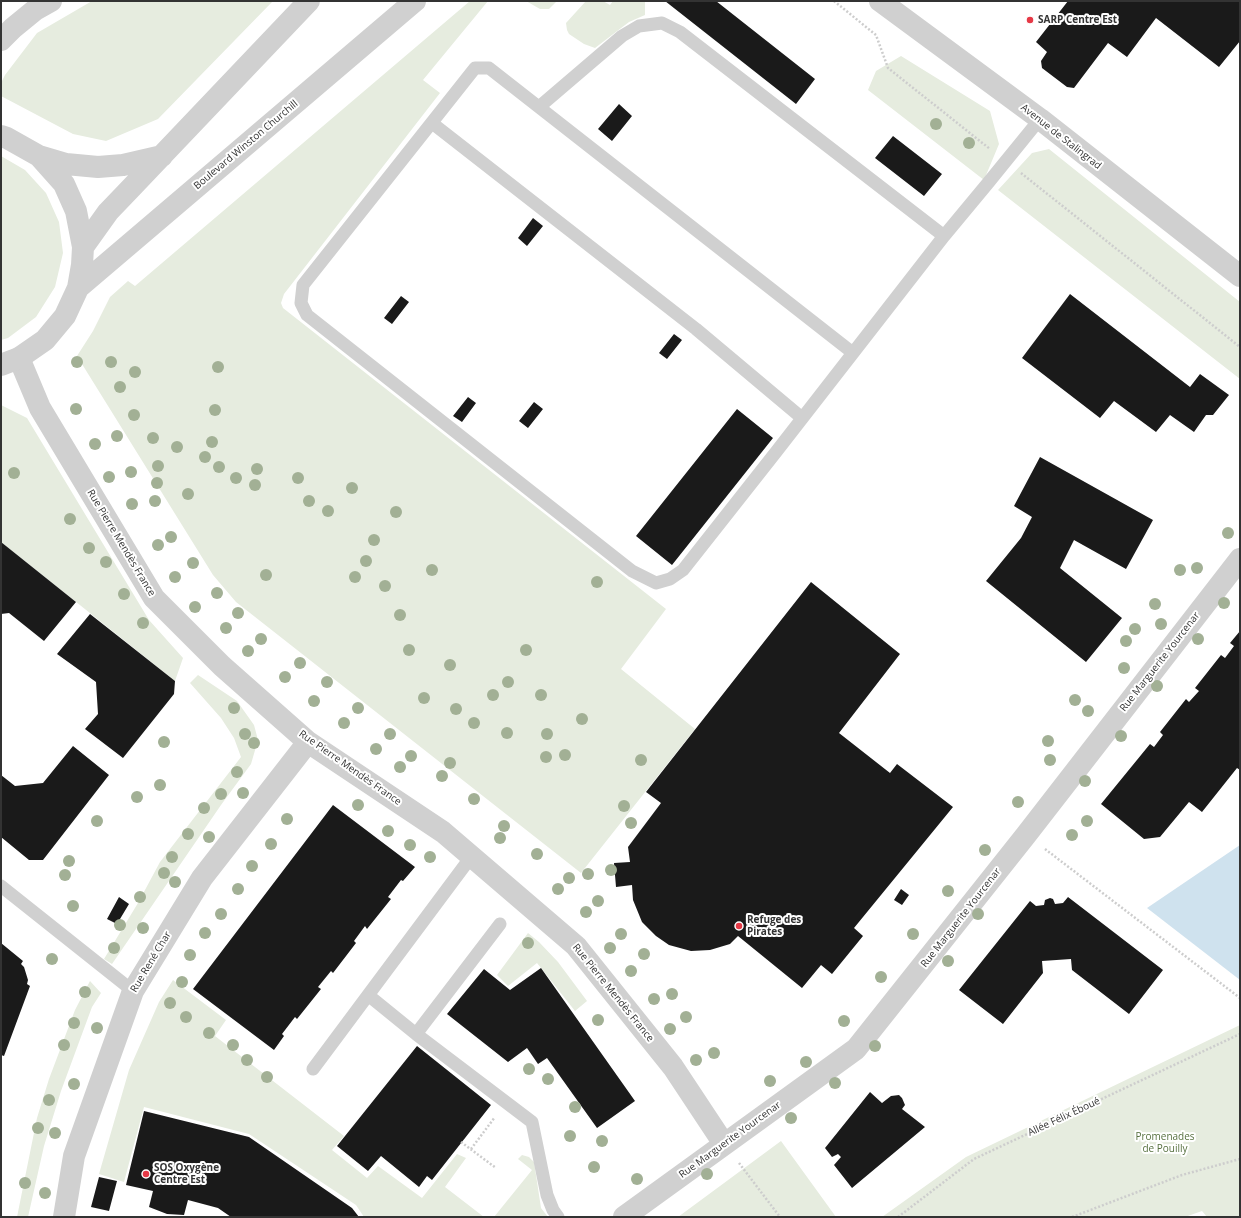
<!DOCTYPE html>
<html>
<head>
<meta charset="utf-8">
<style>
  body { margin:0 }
  #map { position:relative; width:1241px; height:1218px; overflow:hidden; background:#fff; font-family:"Open Sans",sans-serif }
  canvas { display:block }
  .frame { position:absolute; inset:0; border:2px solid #333; pointer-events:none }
</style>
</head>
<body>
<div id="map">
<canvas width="1241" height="1218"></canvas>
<div class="frame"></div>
</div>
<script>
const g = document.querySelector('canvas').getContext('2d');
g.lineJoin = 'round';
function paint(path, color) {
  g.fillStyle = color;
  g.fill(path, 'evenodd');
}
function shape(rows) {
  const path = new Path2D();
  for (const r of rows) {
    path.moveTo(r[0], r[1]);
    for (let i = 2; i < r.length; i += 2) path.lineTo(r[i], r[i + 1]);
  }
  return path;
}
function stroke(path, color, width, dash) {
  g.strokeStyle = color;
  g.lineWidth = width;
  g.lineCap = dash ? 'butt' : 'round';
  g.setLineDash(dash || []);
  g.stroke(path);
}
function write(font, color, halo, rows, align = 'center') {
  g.font = font + ' "Open Sans",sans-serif';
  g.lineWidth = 4;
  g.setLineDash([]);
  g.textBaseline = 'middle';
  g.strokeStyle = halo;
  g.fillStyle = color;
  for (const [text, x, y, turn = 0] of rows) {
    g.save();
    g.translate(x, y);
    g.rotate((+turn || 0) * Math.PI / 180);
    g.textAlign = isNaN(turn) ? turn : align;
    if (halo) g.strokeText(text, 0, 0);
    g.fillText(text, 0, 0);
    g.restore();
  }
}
const green = shape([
  [92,1,273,1,158,119,106,141,73,134,1,96,1,83,5,75,37,33],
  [470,1,488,1,423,80,440,93,284,294,281,303,283,308,666,609,621,669,695,729,581,873,236,602,213,575,77,356,93,331,110,297,128,281,135,286],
  [526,1,557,1,549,9,540,9],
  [586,1,603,1,610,5,613,1,645,1,645,15,629,22,595,48,584,44,569,34,567,30,566,23],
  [901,56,990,111,999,144,984,180,868,90,876,71],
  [1049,149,1240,302,1240,379,998,190,1032,153],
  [1,156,25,170,46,193,59,222,63,253,55,287,36,317,8,338,1,340],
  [1,405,27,418,149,620,183,658,175,681,1,542],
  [198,675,237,701,254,725,258,740,251,764,221,805,112,964,104,959,138,903,160,862,241,757,234,738,221,718,190,683],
  [528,933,539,942,558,962,587,1001,575,1011,537,963,508,986,497,975],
  [173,980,226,1020,215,1036,344,1136,332,1150,367,1178,378,1166,422,1198,457,1154,466,1158,445,1187,484,1217,364,1217,356,1205,249,1134,144,1107,124,1182,99,1174,129,1070,159,1002],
  [90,981,101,993,92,1007,61,1091,44,1146,28,1217,17,1217,37,1118,49,1079,75,1010],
  [1240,1025,1240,1217,1207,1217,1202,1211,1185,1217,882,1217,966,1157],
  [781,1141,836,1217,678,1217],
  [522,1155,529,1157,534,1162,541,1208,548,1217,494,1217,532,1170,518,1159]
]);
const water = shape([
  [1240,845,1240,980,1147,908]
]);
const building = shape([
  [665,1,716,1,815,79,796,104],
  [1068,1,1240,1,1240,41,1219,67,1156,18,1127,57,1108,43,1074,88,1067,87,1042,68,1041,61,1047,52,1036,42],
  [619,104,632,116,612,141,598,129],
  [893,136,942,174,924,196,875,158],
  [533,218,543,226,527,246,518,238],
  [1070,294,1190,387,1200,374,1229,395,1213,415,1206,415,1194,432,1170,415,1156,432,1114,401,1100,418,1022,358],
  [401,296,409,302,392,324,384,318],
  [674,334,682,340,667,359,659,353],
  [468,397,476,403,462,422,453,416],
  [534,402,543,409,528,428,519,421],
  [737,409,773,438,672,565,636,536],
  [1040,457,1153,520,1126,569,1074,540,1060,568,1122,618,1086,662,986,581,1021,538,1032,517,1014,506],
  [1,542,76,602,44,641,9,613,1,614],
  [811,582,900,654,839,733,890,773,897,764,953,807,854,928,863,936,832,974,821,965,802,988,738,936,730,944,710,950,691,951,669,945,656,936,642,922,633,900,632,885,616,887,614,863,630,862,628,847,661,803,646,792],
  [90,614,175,681,174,694,123,758,85,729,98,714,96,682,57,654],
  [1240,631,1240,770,1237,768,1202,812,1189,802,1160,837,1144,839,1101,804,1150,744,1154,747,1163,735,1160,732,1186,699,1189,702,1199,691,1195,688,1221,655,1225,658,1234,646,1230,643],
  [73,746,109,775,43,860,29,860,1,837,1,775,15,786,43,783],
  [333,805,415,867,403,881,401,880,388,897,391,899,367,929,365,926,354,941,356,943,333,973,331,971,318,987,321,989,297,1019,295,1017,282,1034,284,1036,274,1050,193,989],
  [901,889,909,895,902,905,894,900],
  [119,897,129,904,117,924,107,919],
  [1068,897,1163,970,1129,1014,1072,970,1071,959,1042,961,1043,973,1003,1024,959,990,1030,901,1036,906,1044,905,1045,900,1050,898,1053,899,1055,904,1063,903],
  [1,943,23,961,21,964,24,967,28,980,27,984,30,986,4,1056,1,1055],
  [541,968,635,1101,597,1128,547,1058,538,1064,527,1048,508,1062,447,1014,484,969,510,990],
  [417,1046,491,1105,432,1180,427,1176,419,1187,381,1156,368,1171,337,1146],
  [870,1092,882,1103,891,1096,899,1095,902,1098,905,1105,902,1109,925,1127,852,1188,834,1165,841,1157,838,1154,832,1157,825,1148],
  [144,1111,249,1137,352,1208,359,1217,231,1217,218,1208,188,1200,184,1215,167,1214,149,1207,153,1191,126,1185],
  [99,1177,117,1181,109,1211,91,1207]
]);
const path = shape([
  [834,1,876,35,888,68,990,149],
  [1021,173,1240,347],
  [1045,849,1240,998],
  [461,1142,496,1168],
  [471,1149,495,1117],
  [739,1163,780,1217],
  [898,1217,974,1159,1240,1034],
  [1072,1217,1182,1175,1240,1159]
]);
const service = shape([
  [539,107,622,36,639,26,662,23,680,32,944,236],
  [432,123,696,329,802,418],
  [853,353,489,68,475,68,303,285,301,303,307,315,632,571,656,583,670,579,683,570,776,452,944,236,988,183,1040,119],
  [1,886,133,991],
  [368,995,416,1034,532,1122,547,1195,553,1210,558,1217],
  [416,1034,500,924],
  [313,1069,471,857]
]);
const minor = shape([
  [19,358,40,408,154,598,222,666,308,742,443,832,576,946,673,1067,724,1144],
  [64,1217,74,1156,133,991,202,878,308,742],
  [624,1217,856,1049,1026,835,1240,559]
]);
const tertiary = shape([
  [880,1,1040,119,1240,276],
  [1,40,13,28,35,10,51,1],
  [1,136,7,138,39,156,64,184,76,211,83,247,82,265,78,288,65,316,45,340,19,358,1,365],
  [39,156,66,164,98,167,123,165,162,156],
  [83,247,108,212,131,188,309,1],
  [78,288,415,1]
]);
const trees = [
  [936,124],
  [969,143],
  [77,362],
  [111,362],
  [218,367],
  [135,372],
  [120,387],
  [76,409],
  [215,410],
  [134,415],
  [117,436],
  [153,438],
  [212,442],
  [95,444],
  [177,447],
  [205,457],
  [158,466],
  [219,467],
  [257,469],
  [131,472],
  [14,473],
  [109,477],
  [236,478],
  [298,478],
  [157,483],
  [255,485],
  [352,488],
  [188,494],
  [155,501],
  [309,501],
  [132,504],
  [328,511],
  [396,512],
  [70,519],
  [1228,533],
  [171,537],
  [374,540],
  [158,545],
  [89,548],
  [366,561],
  [106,562],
  [193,563],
  [1197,568],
  [432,570],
  [1180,570],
  [266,575],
  [175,577],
  [355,577],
  [597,582],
  [385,586],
  [217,593],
  [124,594],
  [1224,603],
  [1155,604],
  [195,607],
  [238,613],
  [400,615],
  [143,623],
  [1161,624],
  [226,628],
  [1135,629],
  [261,639],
  [1198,639],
  [1126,641],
  [409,650],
  [526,650],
  [248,651],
  [300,663],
  [450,665],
  [1124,668],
  [285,677],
  [327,682],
  [508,682],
  [1157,686],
  [493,695],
  [541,695],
  [424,698],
  [1075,700],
  [314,701],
  [234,708],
  [358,708],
  [456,709],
  [1088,711],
  [582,719],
  [344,723],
  [474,723],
  [507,733],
  [245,734],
  [390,734],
  [547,734],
  [1121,736],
  [1048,741],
  [164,742],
  [254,743],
  [376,749],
  [565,755],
  [411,756],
  [546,757],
  [641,760],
  [1050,760],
  [450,763],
  [400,767],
  [237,772],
  [442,776],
  [1085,781],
  [160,785],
  [243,793],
  [221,794],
  [137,797],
  [474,799],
  [1018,802],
  [358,805],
  [624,806],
  [204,808],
  [287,819],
  [97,821],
  [1087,821],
  [631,823],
  [504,826],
  [388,831],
  [188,834],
  [1072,835],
  [209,837],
  [500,838],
  [271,844],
  [410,845],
  [985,850],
  [537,854],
  [172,857],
  [430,857],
  [69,861],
  [252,866],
  [611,870],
  [164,873],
  [588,874],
  [65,875],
  [569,878],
  [175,882],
  [238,889],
  [558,889],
  [948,891],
  [140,897],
  [598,901],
  [73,906],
  [586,912],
  [221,914],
  [978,914],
  [120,925],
  [143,928],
  [205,933],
  [621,934],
  [913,934],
  [528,943],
  [114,948],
  [610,948],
  [644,954],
  [190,955],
  [52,959],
  [948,961],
  [631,971],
  [881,977],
  [182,982],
  [85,992],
  [672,994],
  [654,999],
  [170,1003],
  [186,1017],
  [686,1017],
  [598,1020],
  [844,1021],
  [74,1023],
  [97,1028],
  [670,1029],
  [209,1033],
  [64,1045],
  [233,1045],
  [875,1046],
  [714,1053],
  [247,1060],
  [696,1060],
  [806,1062],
  [529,1069],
  [267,1077],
  [548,1079],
  [770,1081],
  [835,1083],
  [74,1084],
  [49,1100],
  [575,1107],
  [791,1118],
  [38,1128],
  [55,1133],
  [570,1136],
  [602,1141],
  [594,1167],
  [707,1174],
  [637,1179],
  [25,1183],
  [45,1193]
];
const markers = [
  [1030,20,4,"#e63946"],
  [739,926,4,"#e63946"],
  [146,1174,4,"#e63946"]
];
const poiNames = [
  ["SARP Centre Est",1038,20],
  ["Refuge des",747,920],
  ["Pirates",747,932],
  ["SOS Oxygène",154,1168],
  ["Centre Est",154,1180]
];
const streetNames = [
  ["Avenue de Stalingrad",1061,137,38],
  ["Boulevard Winston Churchill",246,145,-40],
  ["Rue Pierre Mendès France",121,543,59],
  ["Rue Marguerite Yourcenar",1160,662,-52],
  ["Rue Pierre Mendès France",350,768,35],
  ["Rue Marguerite Yourcenar",961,918,-52],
  ["Rue René Char",151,962,-59],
  ["Rue Pierre Mendès France",613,993,51],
  ["Allée Félix Éboué",1064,1117,-25],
  ["Rue Marguerite Yourcenar",730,1140,-36]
];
const parkNames = [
  ["Promenades",1165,1137],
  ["de Pouilly",1165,1149]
];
paint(green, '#e6ecdf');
paint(water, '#cfe2ee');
paint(building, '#1a1a1a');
stroke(path, '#cdcdcd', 2.5, [2, 2]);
stroke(service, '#d0d0d0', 13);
stroke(minor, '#d0d0d0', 22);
stroke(tertiary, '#d0d0d0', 22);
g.fillStyle = '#a2b095';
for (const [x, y] of trees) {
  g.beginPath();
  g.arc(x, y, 6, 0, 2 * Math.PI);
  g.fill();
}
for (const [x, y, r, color] of markers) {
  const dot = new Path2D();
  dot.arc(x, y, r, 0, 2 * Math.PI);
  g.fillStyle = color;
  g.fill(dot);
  stroke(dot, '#fff', 1.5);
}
write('bold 10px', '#333', '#fff', poiNames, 'left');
write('10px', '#333', '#fff', streetNames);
write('10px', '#56703f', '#fff', parkNames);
</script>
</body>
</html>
